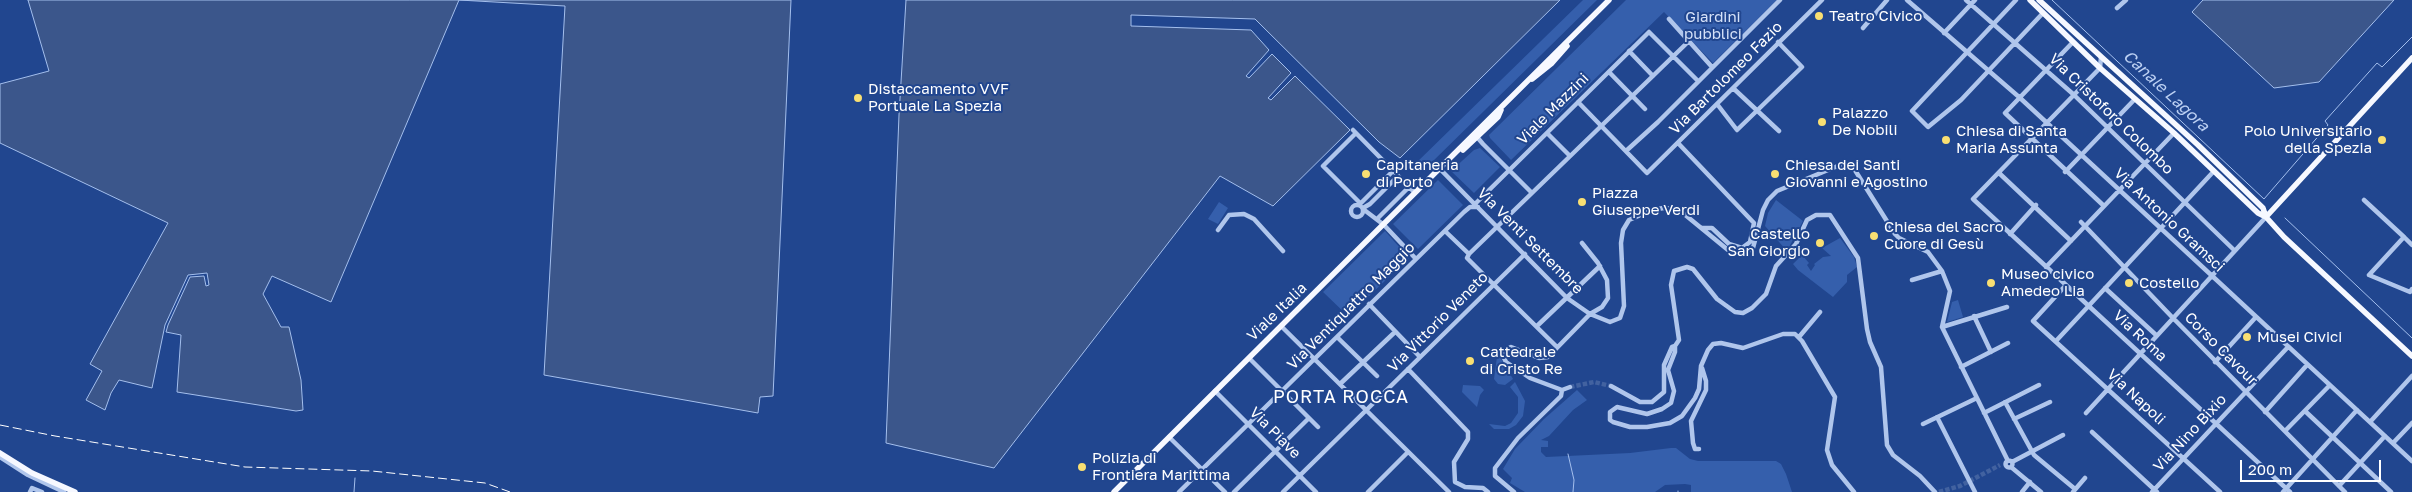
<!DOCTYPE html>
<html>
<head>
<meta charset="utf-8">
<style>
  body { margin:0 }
  #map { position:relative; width:2412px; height:492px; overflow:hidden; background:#21468f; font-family:"Golos Text",sans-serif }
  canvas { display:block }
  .scale { position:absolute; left:2240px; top:460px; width:141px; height:22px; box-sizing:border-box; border:2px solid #fff; border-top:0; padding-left:6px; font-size:15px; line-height:18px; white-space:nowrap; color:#fff; -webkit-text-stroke:4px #21468f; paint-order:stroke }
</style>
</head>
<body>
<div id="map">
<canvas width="2412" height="492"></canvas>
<div class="scale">200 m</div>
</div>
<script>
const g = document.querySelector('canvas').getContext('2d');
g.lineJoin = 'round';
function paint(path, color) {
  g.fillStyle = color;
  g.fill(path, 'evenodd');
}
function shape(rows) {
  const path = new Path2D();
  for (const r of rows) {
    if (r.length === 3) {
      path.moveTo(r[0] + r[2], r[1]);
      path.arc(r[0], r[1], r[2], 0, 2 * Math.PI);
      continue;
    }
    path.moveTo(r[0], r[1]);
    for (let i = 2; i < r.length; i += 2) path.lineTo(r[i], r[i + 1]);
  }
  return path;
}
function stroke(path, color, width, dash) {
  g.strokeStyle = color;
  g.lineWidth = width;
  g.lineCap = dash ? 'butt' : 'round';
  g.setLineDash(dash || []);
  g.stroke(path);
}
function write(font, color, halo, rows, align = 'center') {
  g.font = font + ' "Golos Text",sans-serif';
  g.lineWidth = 4;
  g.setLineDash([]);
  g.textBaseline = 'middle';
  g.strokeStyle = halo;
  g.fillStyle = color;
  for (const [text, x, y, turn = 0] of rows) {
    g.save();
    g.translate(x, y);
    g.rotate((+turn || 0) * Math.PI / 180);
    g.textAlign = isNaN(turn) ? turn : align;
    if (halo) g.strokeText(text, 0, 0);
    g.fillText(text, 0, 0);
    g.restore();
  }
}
const green = shape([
  [1583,0,1597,0,1429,165,1414,165],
  [1626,0,1777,0,1713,63,1664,12,1511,160,1490,138,1489,135],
  [1480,148,1500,167,1474,193,1451,171,1474,150],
  [1438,180,1463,205,1418,249,1393,224],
  [1776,200,1803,221,1787,251,1765,226,1768,213],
  [1219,202,1228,208,1218,224,1208,219],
  [1385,231,1409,258,1348,316,1323,292],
  [1840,238,1854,257,1857,267,1847,275,1847,282,1833,297,1798,270,1793,264,1802,255,1809,263,1807,265,1811,271,1815,265,1814,264,1823,257,1831,256,1822,248],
  [1958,300,1963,317,1947,322,1952,302],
  [1497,357,1500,357,1513,379,1505,385,1498,384,1494,379],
  [1515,382,1525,401,1523,416,1516,425,1509,429,1494,429,1489,424,1505,426,1511,423,1518,413,1518,397,1510,387],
  [1463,385,1480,386,1484,390,1480,395,1477,407,1462,392],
  [1577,390,1587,400,1573,410,1549,436,1541,440,1548,441,1548,447,1541,447,1541,452,1546,457,1630,453,1671,448,1676,448,1690,459,1698,461,1776,461,1781,464,1786,474,1792,492,1691,492,1691,485,1685,484,1665,485,1655,492,1525,492,1510,483,1512,478,1503,469,1515,449,1544,419]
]);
const water = shape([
  [28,0,791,0,773,396,760,397,758,413,544,375,565,6,459,0,331,302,272,276,263,294,281,327,289,327,301,380,303,410,296,411,177,392,181,335,166,332,168,325,190,277,204,276,206,286,209,285,207,273,188,275,165,325,152,388,119,380,111,393,105,410,86,400,102,371,90,364,168,223,0,143,0,84,49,71,28,0],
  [906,0,1560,0,1400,158,1379,142,1255,19,1131,15,1131,26,1251,30,1269,50,1246,76,1249,78,1272,54,1291,73,1268,98,1271,100,1295,76,1350,130,1273,206,1220,176,994,468,886,443,899,115,906,0],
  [2203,0,2394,0,2319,82,2274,88,2192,12,2203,0]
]);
const stream = shape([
  [2052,0,2264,199,2328,125,2325,121,2377,63,2382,67,2412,37],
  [2285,218,2412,338],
  [1568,454,1574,480,1573,492],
  [354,492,355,478],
  [1678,492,1678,491]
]);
const minorTunnel = shape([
  [1570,387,1594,382,1611,386],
  [1939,492,1960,486,2000,465]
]);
const minor = shape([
  [1907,0,2019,97,2412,461],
  [1966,0,2073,94,2234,250],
  [2016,0,1912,111,1928,127,1961,100,2043,13],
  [2117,8,2126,0],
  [1669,19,1712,67],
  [1863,28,1887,0],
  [1944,33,1975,0],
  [2073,42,2005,113,2104,206],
  [1629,51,1653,76],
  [2101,57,2100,68,1973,199,2290,492],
  [1609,72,1645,109],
  [1733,88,1779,131],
  [1578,102,1647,173,1822,0],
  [1717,104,1737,130,1802,67,1778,42],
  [1353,130,1415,193],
  [1356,133,1323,166,1360,203],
  [1547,133,1570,156],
  [1478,135,1477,137,1483,144,1532,193],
  [1678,143,1754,223,1750,242,1742,248,1729,244,1712,228,1702,228],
  [1626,151,1658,122,1780,0],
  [1440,169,1567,298,1590,314,1610,322,1620,318,1624,306,1621,243,1623,230,1629,220,1650,211,1663,208,1678,209,1728,250,1745,253,1753,248,1763,210,1768,200,1777,191,1845,163,1853,167,1895,234,1899,238,1928,252,1942,271,1950,291,1942,327,2008,461],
  [2065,172,2135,99],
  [1999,173,2071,241],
  [2364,200,2404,237],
  [1360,204,1393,171],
  [1475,204,1649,32,1698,81],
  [1357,211,6],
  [1363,208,1370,204,1398,176],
  [1363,209,1384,225,1416,259],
  [1377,219,1409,187],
  [2081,222,2172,317,2345,492],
  [1218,230,1229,215,1244,214,1254,219,1283,251],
  [1445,231,1469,254,1467,258,1480,271,1557,347],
  [2010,234,2036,205],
  [2412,245,2404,237,2369,275,2410,292,2412,289],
  [1469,254,1689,41],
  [2046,267,2174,133],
  [1912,280,1942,271],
  [2066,285,2033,321,2220,492],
  [2105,288,2156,335],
  [1369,304,1420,357],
  [1974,316,1991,352],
  [1281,326,1449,492],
  [1537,326,1600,266],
  [1942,327,2007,307],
  [1337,337,1377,376],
  [1799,337,1820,312],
  [2056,341,2214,171],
  [1675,346,1679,340,1671,285,1674,271,1687,267,1693,269,1717,299,1735,312,1743,313,1752,308,1766,294,1776,266,1796,244,1807,220,1816,215,1830,215,1858,258,1867,329,1870,342,1881,367,1887,445,1893,455,1920,476,1935,492],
  [1249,358,1318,427],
  [2215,362,2256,317],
  [1961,367,2008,343],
  [1408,369,1468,432,1468,439,1454,462,1455,482,1465,487,1483,488,1488,492],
  [1340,384,1395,332],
  [1611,386,1640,402,1652,402,1664,392,1664,365,1672,347,1675,346,1675,352,1668,370,1674,391,1671,403,1662,409,1647,414,1617,407,1610,412,1610,420,1613,422,1630,427,1647,427,1670,423,1682,416,1695,398,1699,389,1701,366,1708,350,1713,344,1721,343,1743,348,1783,334,1795,334,1802,341,1835,397,1827,450,1832,465,1854,492],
  [1570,387,1562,390,1530,378,1506,362,1503,356,1505,350,1511,347,1539,358,1548,357,1590,314,1602,307,1608,298,1607,280,1598,263,1582,243],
  [1215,391,1316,492],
  [2005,402,2034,455,2075,489],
  [2305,411,2391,492],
  [2265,412,2307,365],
  [1984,413,2039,385],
  [2086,413,2266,217],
  [1937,417,1975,492],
  [2014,419,2050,402],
  [2370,422,2412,376],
  [1923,424,1977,398],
  [2285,431,2330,385],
  [2092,432,2157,492],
  [1169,437,1225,492],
  [2393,443,2412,423],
  [1699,449,1695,449,1693,443,1691,421,1706,390,1706,381,1702,368],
  [0,457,28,475,64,492],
  [2009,464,3.5],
  [2012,462,2063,435],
  [2011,467,2041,492],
  [2339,486,2385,436],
  [30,492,32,488,42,492],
  [1179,492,1464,212,1470,207,1478,207],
  [1234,492,1309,418],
  [1283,492,1525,254],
  [1368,492,1407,453],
  [1514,492,1495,476,1495,468,1518,438,1561,396,1562,390],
  [2022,492,2030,482],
  [2073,492,2085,478],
  [2152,492,2288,347],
  [2283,492,2357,410]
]);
const major = shape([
  [2030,0,2100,68,2174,133,2258,213,2266,217],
  [2039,0,2198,145,2263,208,2266,217,2284,237,2412,356],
  [1532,79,1552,63,1567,46],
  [1463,150,1498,117,1501,110],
  [2266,217,2412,58],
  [0,453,32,473,75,492],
  [1114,492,1609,0]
]);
const rail = shape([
  [0,425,55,436,245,467,372,471,485,483,510,492]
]);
const markers = [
  [1819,16,5,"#f9df72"],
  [858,98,5,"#f9df72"],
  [1822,122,5,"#f9df72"],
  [1946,140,5,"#f9df72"],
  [2382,140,5,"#f9df72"],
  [1366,174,5,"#f9df72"],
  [1775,174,5,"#f9df72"],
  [1582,202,5,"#f9df72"],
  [1874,236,5,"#f9df72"],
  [1820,243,5,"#f9df72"],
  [1991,283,5,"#f9df72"],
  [2129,283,5,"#f9df72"],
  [2247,337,5,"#f9df72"],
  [1470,361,5,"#f9df72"],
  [1082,467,5,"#f9df72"]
];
const poiNames = [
  ["Teatro Civico",1829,16],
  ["Distaccamento VVF",868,89],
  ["Portuale La Spezia",868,106],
  ["Palazzo",1832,113],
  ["De Nobili",1832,130],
  ["Chiesa di Santa",1956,131],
  ["Maria Assunta",1956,148],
  ["Polo Universitario",2372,131,"right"],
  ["della Spezia",2372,148,"right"],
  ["Capitaneria",1376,165],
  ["di Porto",1376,182],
  ["Chiesa dei Santi",1785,165],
  ["Giovanni e Agostino",1785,182],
  ["Piazza",1592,193],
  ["Giuseppe Verdi",1592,210],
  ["Chiesa del Sacro",1884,227],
  ["Cuore di Gesù",1884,244],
  ["Castello",1810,234,"right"],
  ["San Giorgio",1810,251,"right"],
  ["Museo civico",2001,274],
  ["Amedeo Lia",2001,291],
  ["Costello",2139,283],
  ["Musei Civici",2257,337],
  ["Cattedrale",1480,352],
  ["di Cristo Re",1480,369],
  ["Polizia di",1092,458],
  ["Frontiera Marittima",1092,475]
];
const parkNames = [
  ["Giardini",1713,17],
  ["pubblici",1713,34]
];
const streetNames = [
  ["Via Bartolomeo Fazio",1726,78,-45],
  ["Viale Mazzini",1553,109,-45],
  ["Via Cristoforo Colombo",2111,114,44],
  ["Via Antonio Gramsci",2169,220,43],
  ["Via Venti Settembre",1530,241,45],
  ["Via Ventiquattro Maggio",1351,306,-45],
  ["Viale Italia",1277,312,-44],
  ["Via Vittorio Veneto",1438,322,-45],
  ["Via Roma",2140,336,43],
  ["Corso Cavour",2221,349,45],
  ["Via Napoli",2136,397,43],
  ["Via Piave",1275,433,45],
  ["Via Nino Bixio",2190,433,-47]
];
const waterNames = [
  ["Canale Lagora",2166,91,43]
];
const quarterNames = [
  ["PORTA ROCCA",1341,397]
];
paint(green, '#355fac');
paint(water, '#3b568b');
stroke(water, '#a4bfed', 1);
stroke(stream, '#a4bfed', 1);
stroke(minorTunnel, '#4262a0', 4.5, [4.5, 2]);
stroke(minor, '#b0c6ec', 4.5);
stroke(major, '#f6f8ff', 5.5);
stroke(rail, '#fff', 1, [9, 4]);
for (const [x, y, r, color] of markers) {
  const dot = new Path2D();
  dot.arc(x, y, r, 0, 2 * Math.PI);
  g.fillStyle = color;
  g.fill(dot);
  stroke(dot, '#21468f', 2);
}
write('15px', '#fff', '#21468f', poiNames, 'left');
write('15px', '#d6e2f9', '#21468f', parkNames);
write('15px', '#fff', '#21468f', streetNames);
write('italic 16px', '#bcd0f3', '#21468f', waterNames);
g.letterSpacing = '1px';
write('18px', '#fff', '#21468f', quarterNames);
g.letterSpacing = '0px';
</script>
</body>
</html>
